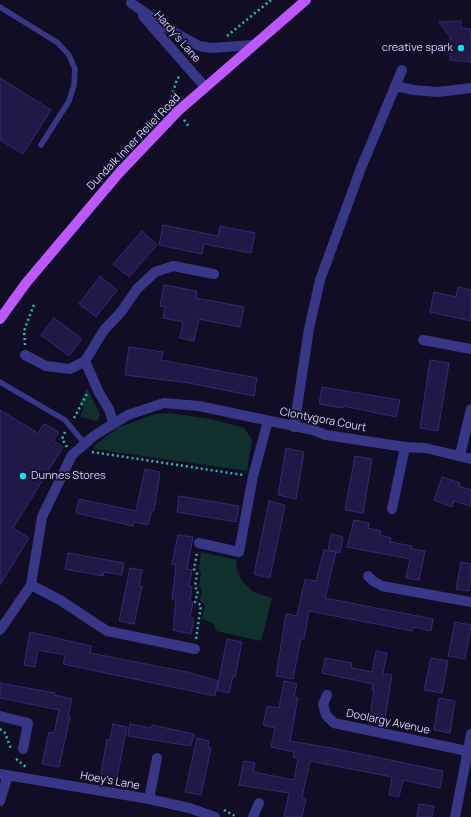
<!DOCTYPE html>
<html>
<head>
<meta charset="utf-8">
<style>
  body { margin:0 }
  canvas { display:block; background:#110d25 }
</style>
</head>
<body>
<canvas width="471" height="817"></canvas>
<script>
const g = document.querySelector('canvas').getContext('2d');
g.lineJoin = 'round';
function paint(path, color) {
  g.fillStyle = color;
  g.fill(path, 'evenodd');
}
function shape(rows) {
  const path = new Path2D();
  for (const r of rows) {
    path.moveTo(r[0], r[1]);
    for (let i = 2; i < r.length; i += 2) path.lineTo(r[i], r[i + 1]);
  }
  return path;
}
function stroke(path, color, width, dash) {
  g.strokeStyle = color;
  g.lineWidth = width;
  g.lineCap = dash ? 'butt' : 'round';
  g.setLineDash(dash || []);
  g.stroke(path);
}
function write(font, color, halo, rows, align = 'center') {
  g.font = font + ' Manrope,sans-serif';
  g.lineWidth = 3.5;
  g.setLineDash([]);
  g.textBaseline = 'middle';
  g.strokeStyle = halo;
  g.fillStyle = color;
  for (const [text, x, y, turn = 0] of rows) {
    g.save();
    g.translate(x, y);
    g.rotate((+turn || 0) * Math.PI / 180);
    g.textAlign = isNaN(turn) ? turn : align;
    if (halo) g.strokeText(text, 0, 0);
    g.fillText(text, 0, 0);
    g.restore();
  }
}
const green = shape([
  [87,388,100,415,97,421,80,417,84,406,80,403],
  [171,413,210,419,244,428,252,440,247,471,94,449,95,445,119,427,155,414],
  [201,552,237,560,236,567,242,581,253,592,272,598,261,641,216,631,213,623,202,619,205,605,200,600,202,589,199,586,201,573,199,569]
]);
const building = shape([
  [461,21,461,28,471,29,471,62,450,60,450,37,439,22,461,21],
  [0,78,51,110,23,154,0,140,0,78],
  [163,225,218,236,220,226,255,233,251,253,204,244,202,254,159,245,163,225],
  [142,231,157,245,129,277,113,264,142,231],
  [100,276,117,290,96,317,79,304,100,276],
  [164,285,197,291,196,298,244,307,240,327,199,319,194,341,180,338,183,322,163,318,165,307,160,306,164,285],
  [458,287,471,290,471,321,430,312,434,292,456,297,458,287],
  [54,318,82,339,69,356,41,335,54,318],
  [129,347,163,352,161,360,257,378,254,396,189,383,125,375,129,347],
  [430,360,449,363,438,431,420,428,430,360],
  [322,387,400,400,396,417,343,406,343,408,319,404,322,387],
  [0,410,38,433,44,424,59,432,53,441,63,447,13,528,29,538,0,585,0,410],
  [286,448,304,452,296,499,278,495,286,448],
  [355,456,372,459,363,513,345,510,355,456],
  [145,469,160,472,154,511,152,510,148,525,134,522,133,526,76,513,79,499,136,511,145,469],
  [442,477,460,483,459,486,471,490,471,506,454,501,452,507,434,500,442,477],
  [179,496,239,506,236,522,177,512,179,496],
  [269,501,285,505,270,578,254,574,269,501],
  [354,520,369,523,368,528,381,531,380,535,391,538,390,542,412,546,411,549,425,551,419,580,406,578,410,559,347,547,354,520],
  [331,534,343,537,340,553,328,550,331,534],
  [178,535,193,537,187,569,192,570,189,586,192,587,190,602,193,602,190,617,194,618,191,634,173,630,176,599,172,599,176,565,172,564,178,535],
  [324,550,336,552,325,598,433,619,431,631,413,627,412,631,402,629,309,611,304,639,301,638,293,679,276,676,286,614,297,616,305,579,316,581,324,550],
  [68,553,124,563,122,575,104,572,103,576,65,569,68,553],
  [461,562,471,564,469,591,456,589,461,562],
  [130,568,142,570,139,586,142,586,134,624,119,621,130,568],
  [455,622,471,625,465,659,448,656,455,622],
  [30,632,91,646,90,653,187,672,218,681,215,696,63,664,65,655,38,650,35,667,24,665,30,632],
  [227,639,242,642,235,677,233,676,229,693,217,690,227,639],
  [376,651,387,653,383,674,392,675,385,718,370,716,374,690,372,690,373,684,322,673,325,658,352,663,351,668,372,672,376,651],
  [431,658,448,661,442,693,424,690,431,658],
  [284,681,297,684,294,697,298,698,290,741,337,749,443,771,440,788,403,780,399,797,389,795,392,777,310,761,302,798,306,799,302,817,284,817,289,793,239,785,244,761,255,763,253,772,294,780,298,758,293,757,294,752,271,747,275,728,263,725,267,706,279,708,284,681],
  [0,683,55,693,54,695,72,699,68,717,70,717,59,767,42,764,49,732,54,733,59,710,0,698,0,683],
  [439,698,455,701,450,733,434,730,439,698],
  [113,724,127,727,116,781,100,778,107,739,110,740,113,724],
  [130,724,151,728,152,725,194,734,191,746,128,736,130,724],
  [197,738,209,741,208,747,211,748,201,795,185,792,197,738],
  [419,804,434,806,432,817,417,817,419,804]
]);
const path = shape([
  [227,36,271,0],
  [174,102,172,96,177,79,181,75],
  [184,120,190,128],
  [25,345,24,331,35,302],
  [74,418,87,394],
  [65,432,62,439,67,447],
  [92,452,243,475],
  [196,639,201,605,195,602,198,591,195,587,197,573,194,569,197,553],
  [0,729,5,733,11,749],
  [16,759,26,767],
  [224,810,237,817]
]);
const lane = shape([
  [0,7,58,43,69,55,75,69,74,85,69,101,41,145],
  [0,382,65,420,85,444]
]);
const street = shape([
  [131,3,167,28,199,46,212,48,253,45],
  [143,16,205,87],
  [395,86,414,90,438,92,471,88],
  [423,340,471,349],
  [25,355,46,366,70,369,85,361],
  [113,423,109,409,99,393,85,361,104,330,121,312,137,289,155,272,173,266,214,274],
  [294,427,309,329,320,280,361,168,402,70],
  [460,455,471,409],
  [392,509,405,447],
  [199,543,239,552,253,476,268,421],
  [368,576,373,581,382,586,471,602],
  [31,585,60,600,107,631,195,649],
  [0,630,31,585,42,517,72,455,95,435,128,415,164,403,199,406,313,430,326,435,405,447,425,448,471,459],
  [327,695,323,704,326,715,334,723,467,751],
  [0,716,28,723,23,749],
  [0,774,149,799,189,808,215,817],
  [149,799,157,758],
  [0,801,8,775],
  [253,817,259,803],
  [455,817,471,734]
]);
const primary = shape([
  [0,319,26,283,119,173,178,111,306,0]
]);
const markers = [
  [461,48,4,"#00e9fc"],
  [23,476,4,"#00e9fc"]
];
const streetNames = [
  ["Hardy's Lane",177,37,49],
  ["Dundalk Inner Relief Road",134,142,-46],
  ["Clontygora Court",323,420,11],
  ["Doolargy Avenue",388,722,12],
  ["Hoey's Lane",110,781,10]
];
const poiNames = [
  ["creative spark",453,48],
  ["Dunnes Stores",31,476,"left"]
];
paint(green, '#10302e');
paint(building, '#211847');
stroke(building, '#362974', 1);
stroke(path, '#28bcb0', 2.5, [2, 3]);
stroke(lane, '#373687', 5.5);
stroke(street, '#373687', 10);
stroke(primary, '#bd58ff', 10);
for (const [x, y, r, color] of markers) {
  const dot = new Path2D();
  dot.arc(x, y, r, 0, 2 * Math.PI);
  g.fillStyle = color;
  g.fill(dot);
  stroke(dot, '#110d25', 1.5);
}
write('11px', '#d6d1ff', '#110d25', streetNames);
write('11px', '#d6d1ff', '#110d25', poiNames, 'right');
</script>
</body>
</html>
